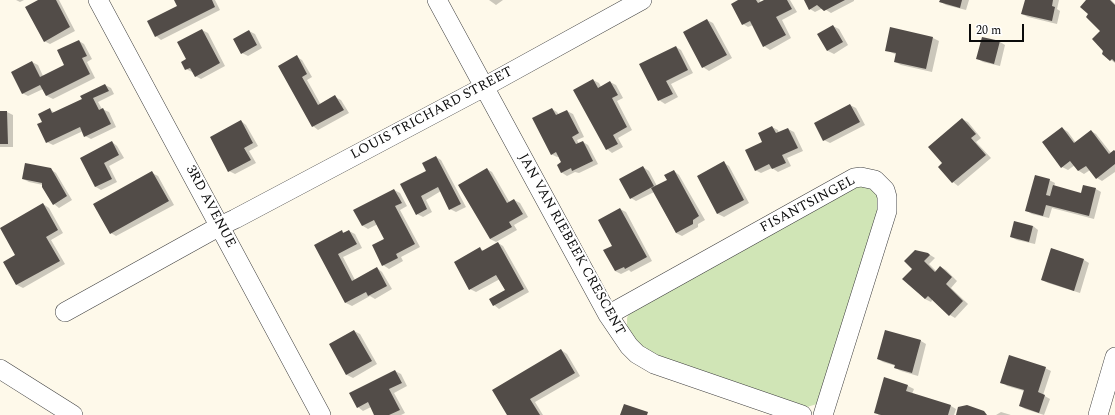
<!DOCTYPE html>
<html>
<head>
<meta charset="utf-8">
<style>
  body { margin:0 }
  #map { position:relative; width:1115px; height:415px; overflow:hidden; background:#fef9ea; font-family:Spectral,serif }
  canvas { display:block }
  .scale { position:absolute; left:969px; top:24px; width:55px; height:18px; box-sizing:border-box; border:2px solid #0b0b0b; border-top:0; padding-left:5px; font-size:12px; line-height:14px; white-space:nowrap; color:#0b0b0b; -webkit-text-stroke:3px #fff; paint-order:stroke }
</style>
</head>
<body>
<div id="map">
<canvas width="1115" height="415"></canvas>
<div class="scale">20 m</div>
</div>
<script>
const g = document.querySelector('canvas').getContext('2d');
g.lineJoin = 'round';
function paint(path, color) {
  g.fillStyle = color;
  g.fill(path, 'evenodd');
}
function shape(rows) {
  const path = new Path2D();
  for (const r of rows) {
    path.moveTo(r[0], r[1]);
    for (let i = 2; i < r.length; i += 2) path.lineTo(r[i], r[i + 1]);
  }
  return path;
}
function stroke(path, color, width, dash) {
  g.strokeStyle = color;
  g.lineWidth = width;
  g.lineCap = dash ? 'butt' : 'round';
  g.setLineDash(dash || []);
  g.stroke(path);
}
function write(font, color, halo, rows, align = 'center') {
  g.font = font + ' Spectral,serif';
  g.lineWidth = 4;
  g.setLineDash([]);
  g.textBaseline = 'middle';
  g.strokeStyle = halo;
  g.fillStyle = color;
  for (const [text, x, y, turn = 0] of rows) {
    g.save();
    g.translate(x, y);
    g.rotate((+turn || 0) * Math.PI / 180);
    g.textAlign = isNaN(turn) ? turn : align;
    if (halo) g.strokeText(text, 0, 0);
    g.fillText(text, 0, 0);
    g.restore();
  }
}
const green = shape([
  [869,184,882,199,817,404,807,407,661,361,641,345,629,332,627,325,627,318,630,312,850,186]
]);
const shadow = shape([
  [16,0,24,0,20,2],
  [41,0,59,0,75,31,50,44,44,41],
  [175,0,215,0,220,10,161,40,156,36,178,7],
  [489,0,503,0,496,5],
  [740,0,760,0,761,3,766,0,790,0,797,12,782,20,791,38,770,50,764,46,753,25,748,27,743,24],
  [805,0,854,0,854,1,831,13,823,8,815,12,810,9],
  [941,0,969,0,966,10,946,5,941,2],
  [1026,0,1059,0,1057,9,1060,11,1057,24,1028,17,1022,14],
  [1088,0,1111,0,1115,4,1115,63,1103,54,1101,31,1089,14],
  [707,20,713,23,732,58,709,71,703,67],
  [833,26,839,29,848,45,834,54,828,51,819,35],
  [891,28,933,38,939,41,932,72,901,65,895,62,897,55,886,50],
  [202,30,208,33,225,66,201,79,195,76,193,72,192,72,186,69,187,59],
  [249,31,255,34,262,48,248,56,242,53],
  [79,41,84,44,92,59,87,62,95,78,53,99,47,96,43,89,28,96,22,93,32,62,38,65,43,76,66,65],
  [1000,42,1005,45,1000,66,983,62,978,59],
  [676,47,681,50,693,73,671,84,678,97,665,104,659,100],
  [297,57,302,60,312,77,307,80,321,105,335,97,341,100,349,113,318,130,313,126],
  [593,80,599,83,601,87,610,82,616,85,623,98,617,101,632,130,618,138,623,147,612,153,607,149],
  [105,85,111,88,114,94,98,102,102,109,109,112,116,127,91,139,85,136,83,131,53,145,47,142,43,122,49,109,55,113,83,99],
  [850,105,856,108,865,125,830,143,824,140],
  [552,109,557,112,559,115,567,111,573,114,584,137,577,140,579,144,583,142,588,145,598,164,579,173,575,172,567,176,561,172,563,163,560,156,557,157,551,154],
  [0,112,7,112,13,115,13,147,0,147],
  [962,119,968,122,981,138,976,142,991,158,958,186,953,182,944,163],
  [241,121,246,125,258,146,249,151,256,163,235,174,229,171],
  [772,127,778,130,779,133,788,129,794,132,803,151,787,158,791,166,778,172,772,168,761,173,755,170],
  [1062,128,1068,132,1076,143,1091,131,1096,134,1111,153,1115,151,1115,172,1102,181,1097,178,1090,170,1084,174,1079,171,1075,165,1068,170,1062,167,1044,142],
  [112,142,117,146,124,158,109,166,117,182,101,190,96,187,81,158],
  [436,157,441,160,466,207,456,212,450,209,441,191,426,200,432,212,423,217,417,214,402,185,427,171],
  [724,163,729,166,749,203,724,217,718,214,698,177],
  [643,167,649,171,657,186,668,180,674,171,679,175,705,220,698,224,698,227,682,236,676,233,654,192,636,201,631,198],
  [50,169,56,173,72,200,59,208,54,204,43,185,29,182,23,179],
  [487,169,492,172,510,203,514,200,520,203,528,217,514,225,517,230,496,242,490,239],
  [152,173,158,176,174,205,116,236,111,233],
  [1049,180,1055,183,1054,187,1082,194,1096,189,1101,192,1094,219,1052,208,1049,218,1032,214,1027,211],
  [394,190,400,193,407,206,400,210,420,247,401,257,403,261,389,269,383,265,386,239,378,224,368,229,363,226,355,211],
  [43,204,49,208,63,233,51,240,65,264,23,288,17,285,4,262,17,255],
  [620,209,626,212,652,261,631,272,629,270,621,274,615,271,613,246],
  [1033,226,1038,230,1035,244,1017,240,1011,237],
  [349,231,355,234,362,248,343,257,355,280,377,268,382,272,392,289,375,299,370,296,352,306,346,303,316,246,342,232,345,233],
  [498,243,503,246,529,292,499,309,494,305,506,290,500,279,476,292,470,289,480,249,484,251],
  [1051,249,1084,260,1089,263,1080,293,1048,283,1042,280],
  [927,253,935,258,929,264,937,272,941,267,946,270,957,281,951,288,968,304,955,318,950,315,933,299,931,302,925,299,904,279],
  [354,331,360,334,377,364,353,378,347,375,330,344],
  [886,331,921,341,926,344,918,376,901,371,895,368,896,366,883,362,878,359],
  [561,350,567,354,580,376,535,402,543,415,508,415],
  [1045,368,1051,371,1043,395,1050,399,1044,415,1025,409,1020,406,1024,391,1007,386,1002,382],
  [395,371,401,374,407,386,394,393,405,413,401,415,375,415,371,407,363,411,358,407],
  [885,379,908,386,914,389,912,394,951,406,956,409,954,415,879,415,875,412],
  [1001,412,1011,415,996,415]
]);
const building = shape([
  [38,0,56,0,70,27,44,42,25,7],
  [174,0,212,0,215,7,155,37,147,21,177,6],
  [738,0,756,0,758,3,764,0,787,0,792,9,776,17,786,35,763,47,750,21,742,25,731,4],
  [804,0,845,0,824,11,817,5,809,10],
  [940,0,962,0,960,8,939,2],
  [1025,0,1053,0,1052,6,1055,7,1052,21,1021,14],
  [1086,0,1110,0,1115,5,1115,62,1112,59,1110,61,1102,54,1103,51,1092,39,1100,31,1086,17,1088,14,1080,7],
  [707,19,727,55,702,68,683,32],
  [833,25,843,42,827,51,817,34],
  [890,27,933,37,926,69,894,62,896,53,885,51],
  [202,29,220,63,195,77,190,68,185,70,181,62,186,59,177,42],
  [249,30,257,45,241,54,233,39],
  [982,37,1000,41,994,64,976,59],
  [79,40,87,56,82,58,90,74,46,96,40,85,22,94,11,72,32,61,40,77,64,65,57,50],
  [676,46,688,70,666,81,673,94,658,101,639,64],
  [297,55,307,74,302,77,318,105,335,95,344,110,312,127,278,66],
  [593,79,598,88,610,81,618,95,612,98,627,127,613,135,618,144,606,150,573,90],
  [105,84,109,91,93,98,99,110,103,108,111,124,84,137,80,127,46,143,37,124,42,122,38,114,50,108,52,113,82,99,80,96],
  [850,104,860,122,823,141,814,123],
  [552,108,556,115,567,110,579,133,572,137,576,144,583,141,593,161,572,171,571,168,561,173,557,165,561,162,556,152,551,155,532,118],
  [0,111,7,111,8,144,0,144],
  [962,118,976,134,971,138,986,155,952,183,938,167,942,163,928,147],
  [241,120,253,143,244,148,251,160,228,172,210,137],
  [772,126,776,133,788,128,798,148,782,155,786,163,772,169,769,164,755,171,745,150,762,142,758,133],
  [1062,127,1074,143,1091,130,1109,154,1114,150,1115,151,1115,164,1096,179,1086,166,1078,171,1070,161,1061,168,1042,142],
  [112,141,119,155,104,163,112,179,95,187,80,158],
  [436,156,461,204,449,210,438,187,421,196,427,209,416,215,400,184,426,171,422,163],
  [724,161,744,200,717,214,697,176],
  [25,163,51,168,67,196,53,205,42,187,42,183,22,179],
  [643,166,654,186,630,199,619,179],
  [487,168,507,203,514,199,523,214,509,222,512,227,490,239,458,185],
  [674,170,699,216,693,220,693,224,676,233,651,188,667,180,664,175],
  [152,171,169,201,110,234,93,204],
  [1035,175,1050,179,1046,195,1050,196,1053,185,1081,193,1083,185,1096,188,1089,216,1046,205,1043,216,1025,211],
  [394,189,402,203,395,206,415,244,396,254,398,258,382,266,372,245,384,239,374,220,362,226,353,210],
  [43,203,58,230,46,237,60,261,16,285,3,262,15,255,0,228],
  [620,208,647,257,625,269,624,267,615,271,603,250,612,246,598,220],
  [1014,221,1033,226,1029,242,1010,237],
  [342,230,343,233,349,230,357,244,338,254,352,281,377,267,387,286,368,296,366,292,345,303,314,245],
  [498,242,524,289,493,306,489,299,505,290,496,275,469,290,454,262,480,247,482,251],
  [1051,248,1084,259,1074,291,1041,280],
  [915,250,928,253,930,255,924,261,935,272,940,266,952,277,946,284,963,301,949,316,928,296,925,299,902,279,912,269,904,261],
  [354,330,372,361,346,375,329,344],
  [885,330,921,340,912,373,894,368,895,365,877,359],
  [561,349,575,373,530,399,540,415,507,415,492,390],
  [1009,355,1046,367,1038,392,1045,395,1039,413,1019,406,1024,390,1000,383],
  [395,370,402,383,389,389,400,410,389,415,374,415,368,402,357,408,349,393],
  [884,377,908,385,906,391,951,405,948,415,881,415,874,413],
  [624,404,648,412,647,415,620,415],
  [967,405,984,411,987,415,956,415,958,407]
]);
const minor = shape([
  [98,0,321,415],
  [437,0,608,315,629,346,637,354,654,364,802,415],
  [65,312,220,226,235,219,484,87,642,0],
  [608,315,854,178,861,177,875,180,885,190,887,197,887,211,823,415],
  [0,369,73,415],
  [1098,415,1115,357]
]);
const streetNames = [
  ["LOUIS TRICHARD STREET",432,114,-28],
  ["FISANTSINGEL",808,205,-28],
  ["3RD AVENUE",210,207,62],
  ["JAN VAN RIEBEEK CRESCENT",571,245,61]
];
paint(green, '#d0e5b6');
paint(shadow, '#0003');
paint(building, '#524c48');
stroke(minor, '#3e3e3e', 20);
stroke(minor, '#fff', 19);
write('14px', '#0b0b0b', '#fff', streetNames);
</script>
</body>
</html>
